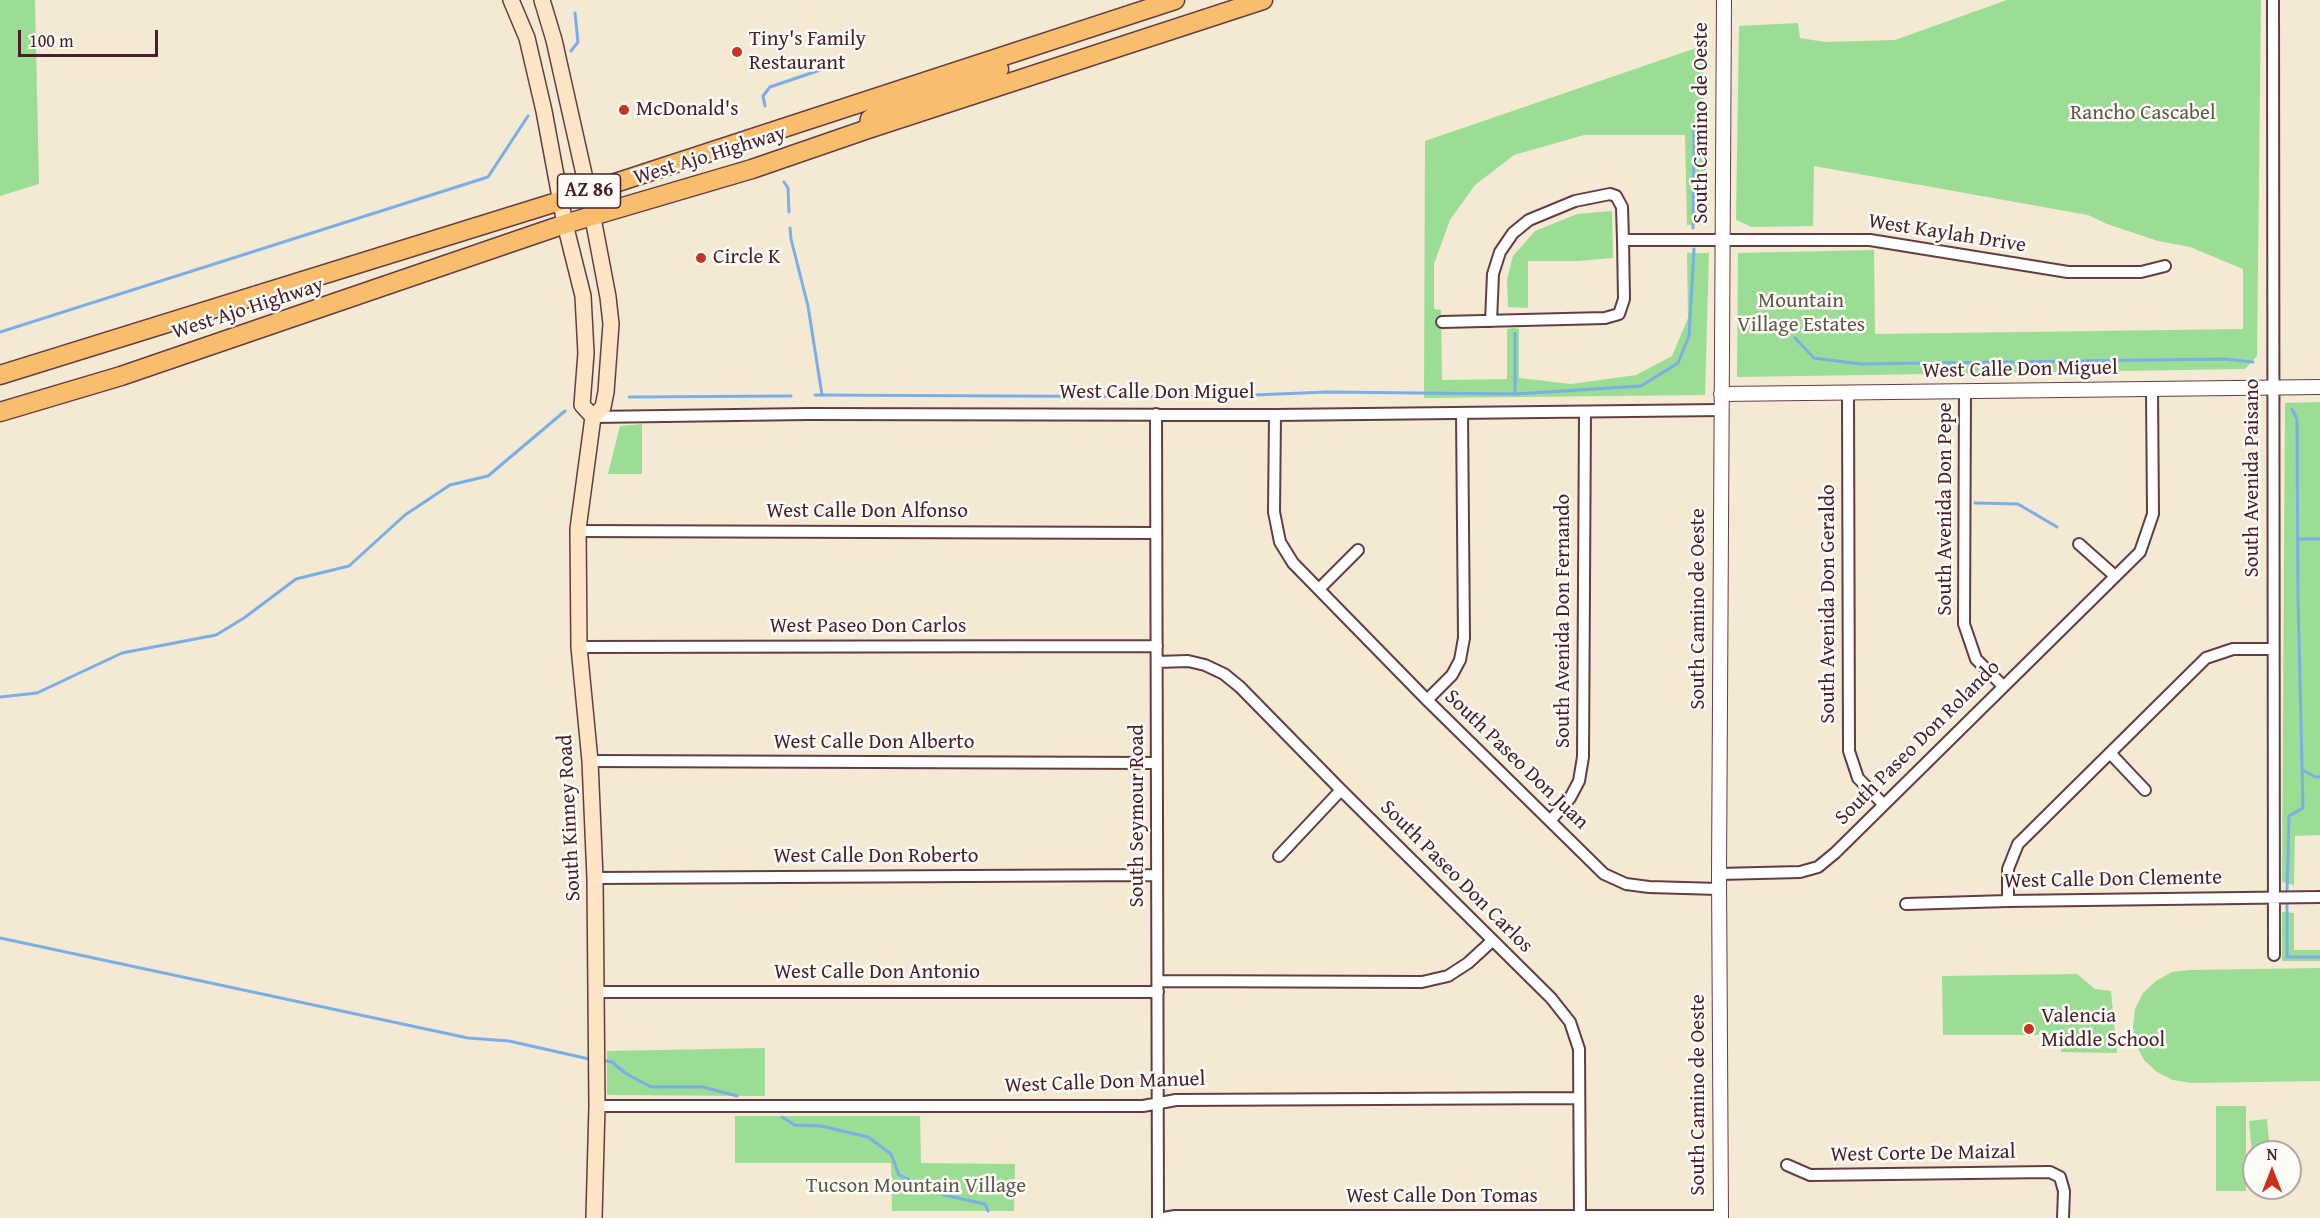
<!DOCTYPE html>
<html>
<head>
<meta charset="utf-8">
<style>
  body { margin:0 }
  #map { position:relative; width:2320px; height:1218px; overflow:hidden; background:#f4e9d2; font-family:"Gentium Book Plus",serif }
  canvas { display:block }
  .north { position:absolute; left:2242px; top:1140px; width:60px; height:60px; box-sizing:border-box; background:#fdfcf7; border:2px solid #b5a4a5; border-radius:50%; rotate:0deg; font-size:16px; font-weight:700; line-height:24px; text-align:center; color:#4a1f2b }
  .north::after { content:''; display:block; margin:auto; width:21px; height:27px; background:#c8321e; clip-path:polygon(50% 0,100% 100%,50% 72%,0 100%) }
  .scale { position:absolute; left:18px; top:30px; width:140px; height:27px; box-sizing:border-box; border:3px solid #4a1f2b; border-top:0; padding-left:8px; font-size:18px; line-height:21px; white-space:nowrap; color:#4a1f2b; -webkit-text-stroke:4px #fdfcf7; paint-order:stroke }
</style>
</head>
<body>
<div id="map">
<canvas width="2320" height="1218"></canvas>
<div class="north">N</div>
<div class="scale">100 m</div>
</div>
<script>
const g = document.querySelector('canvas').getContext('2d');
g.lineJoin = 'round';
function paint(path, color) {
  g.fillStyle = color;
  g.fill(path, 'evenodd');
}
function shape(rows) {
  const path = new Path2D();
  for (const r of rows) {
    path.moveTo(r[0], r[1]);
    for (let i = 2; i < r.length; i += 2) path.lineTo(r[i], r[i + 1]);
  }
  return path;
}
function stroke(path, color, width, dash) {
  g.strokeStyle = color;
  g.lineWidth = width;
  g.lineCap = dash ? 'butt' : 'round';
  g.setLineDash(dash || []);
  g.stroke(path);
}
function write(font, color, halo, rows, align = 'center') {
  g.font = font + ' "Gentium Book Plus",serif';
  g.lineWidth = 5;
  g.setLineDash([]);
  g.textBaseline = 'middle';
  g.strokeStyle = halo;
  g.fillStyle = color;
  for (const [text, x, y, turn = 0] of rows) {
    g.save();
    g.translate(x, y);
    g.rotate((+turn || 0) * Math.PI / 180);
    g.textAlign = isNaN(turn) ? turn : align;
    if (halo) g.strokeText(text, 0, 0);
    g.fillText(text, 0, 0);
    g.restore();
  }
}
const green = shape([
  [0,0,35,0,39,184,0,196],
  [2007,0,2261,0,2257,356,2245,369,1737,377,1738,253,1874,250,1875,334,2243,329,2243,269,2190,247,2158,241,2107,224,2088,215,1814,166,1813,226,1752,227,1736,220,1739,26,1798,23,1800,38,1825,42,1895,40],
  [1702,46,1708,224,1687,225,1685,135,1584,135,1514,155,1475,185,1450,220,1434,264,1434,309,1441,310,1442,380,1507,379,1507,329,1514,328,1519,329,1519,378,1571,384,1636,375,1672,356,1688,318,1687,253,1709,253,1705,395,1424,398,1425,141],
  [1612,211,1613,258,1578,261,1528,261,1528,308,1508,307,1507,280,1513,256,1535,231,1577,214],
  [2320,402,2320,835,2295,836,2294,885,2282,882,2285,403],
  [642,424,642,474,608,474,620,426],
  [2282,912,2294,913,2294,950,2320,950,2320,961,2282,961],
  [2320,968,2320,1081,2191,1083,2173,1080,2157,1072,2144,1060,2136,1044,2133,1027,2135,1009,2143,993,2156,981,2172,972,2190,970],
  [2077,974,2095,989,2111,991,2117,1053,2061,1052,2062,1035,1943,1035,1942,976],
  [765,1048,765,1096,607,1095,607,1051],
  [2216,1106,2246,1106,2246,1191,2216,1191],
  [735,1116,920,1116,921,1163,1015,1164,1014,1211,892,1211,891,1163,735,1163],
  [2267,1119,2270,1152,2254,1152,2254,1174,2249,1121]
]);
const stream = shape([
  [571,51,578,42,575,13],
  [765,106,763,96,770,87,838,64],
  [784,182,788,188,789,212],
  [790,228,791,239,808,306,822,395],
  [1693,228,1694,132],
  [0,332,488,177,528,116],
  [1515,333,1515,394],
  [1795,338,1814,358,1860,364,2223,359,2253,362],
  [815,395,1205,397,1327,392,1515,394,1641,386,1678,363,1689,336,1694,249],
  [629,397,791,396],
  [1975,503,2018,504,2057,527],
  [2298,539,2320,539],
  [0,697,37,693,122,653,216,635,244,618,296,579,349,566,405,515,450,485,488,476,565,411],
  [2303,770,2315,777,2320,777],
  [2287,890,2289,816,2303,808,2298,597,2297,419,2292,409],
  [2287,905,2287,957,2320,957],
  [0,938,468,1038,509,1041,589,1059],
  [606,1061,612,1062,625,1073,651,1087,703,1087,737,1096],
  [782,1117,795,1125,821,1126,868,1137,891,1154,899,1175,944,1195,985,1204,988,1211]
]);
const minor = shape([
  [2273,0,2274,955],
  [1491,321,1493,274,1500,252,1513,233,1529,220,1575,201,1610,194,1616,196,1622,207,1623,240],
  [1442,322,1605,318,1619,314,1624,299,1623,240,1870,240,2068,272,2141,272,2165,266],
  [1965,392,1964,624,1976,659,2003,686],
  [1848,393,1849,751,1858,778,1883,804],
  [1156,414,1158,1218],
  [1275,415,1274,512,1280,542,1293,563,1427,700,1604,874,1626,884,1649,887,1719,889],
  [593,417,807,414,1275,415,1721,410],
  [578,531,1156,533],
  [2079,544,2115,576],
  [1319,589,1358,550],
  [579,647,1157,646],
  [1157,662,1188,661,1205,665,1224,674,1240,687,1341,790,1551,998,1570,1022,1579,1049,1580,1216],
  [1427,700,1452,675,1460,660,1464,638,1462,413],
  [2110,753,2145,790],
  [590,761,1157,763],
  [1550,821,1570,798,1579,781,1583,757,1585,412],
  [1279,856,1341,790],
  [1719,874,1800,872,1818,867,1835,853,2140,552,2153,514,2152,389],
  [595,878,1157,875],
  [2008,901,2008,869,2018,844,2206,658,2233,649,2273,649],
  [1906,904,2008,901,2320,897],
  [1158,981,1422,982,1448,976,1468,963,1492,941],
  [595,992,1158,992],
  [597,1106,1143,1106,1176,1100,1579,1098],
  [1787,1165,1810,1175,2050,1172,2060,1177,2064,1191,2063,1218],
  [1164,1218,1175,1216,1721,1216]
]);
const tertiary = shape([
  [1721,394,2320,387],
  [1721,1218,1719,874,1724,0]
]);
const secondary = shape([
  [511,0,527,38,544,111,565,224,583,296,586,353,582,405,593,417],
  [542,0,554,40,588,192,608,297,611,324,606,392,603,407,593,417,578,529,579,647,590,761,595,878,597,1106,594,1218]
]);
const primary = shape([
  [869,124,870,119,884,111,999,69],
  [0,375,560,201,1175,0],
  [0,412,121,376,565,224,752,169,868,129,1263,0]
]);
const markers = [
  [737,52,6,"#c8321e"],
  [624,110,6,"#c8321e"],
  [701,258,6,"#c8321e"],
  [2029,1029,6,"#c8321e"]
];
const shields = [
  [589,191,63]
];
const shieldNames = [
  ["AZ 86",589,191]
];
const poiNames = [
  ["Tiny's Family",749,40],
  ["Restaurant",749,64],
  ["McDonald's",636,110],
  ["Circle K",713,258],
  ["Valencia",2041,1017],
  ["Middle School",2041,1041]
];
const parkNames = [
  ["Rancho Cascabel",2143,114],
  ["Mountain",1801,302],
  ["Village Estates",1801,326],
  ["Tucson Mountain Village",916,1187]
];
const streetNames = [
  ["South Camino de Oeste",1702,123,-90],
  ["West Ajo Highway",710,156,-17],
  ["West Kaylah Drive",1947,234,9],
  ["West Ajo Highway",248,309,-18],
  ["West Calle Don Miguel",2020,370,-1],
  ["West Calle Don Miguel",1157,393],
  ["South Avenida Paisano",2253,478,-90],
  ["South Avenida Don Pepe",1946,509,-90],
  ["West Calle Don Alfonso",867,512],
  ["South Avenida Don Geraldo",1829,604,-90],
  ["South Camino de Oeste",1699,609,-90],
  ["South Avenida Don Fernando",1564,621,-90],
  ["West Paseo Don Carlos",868,627],
  ["West Calle Don Alberto",874,743],
  ["South Paseo Don Rolando",1918,743,-45],
  ["South Paseo Don Juan",1516,760,44],
  ["South Seymour Road",1138,816,-90],
  ["South Kinney Road",570,818,-93],
  ["West Calle Don Roberto",876,857],
  ["South Paseo Don Carlos",1456,877,45],
  ["West Calle Don Clemente",2113,880,-1],
  ["West Calle Don Antonio",877,973],
  ["West Calle Don Manuel",1105,1083,-2],
  ["South Camino de Oeste",1699,1095,-90],
  ["West Corte De Maizal",1923,1154,-1],
  ["West Calle Don Tomas",1442,1197]
];
paint(green, '#9bdd94');
stroke(stream, '#7aaee7', 3);
stroke(minor, '#643d44', 14);
stroke(tertiary, '#643d44', 16);
stroke(secondary, '#643d44', 18);
stroke(primary, '#643d44', 21);
stroke(minor, '#fff', 10);
stroke(tertiary, '#fff', 14);
stroke(secondary, '#fde5c5', 15);
stroke(primary, '#f9be6d', 18);
for (const [x, y, r, color] of markers) {
  const dot = new Path2D();
  dot.arc(x, y, r, 0, 2 * Math.PI);
  g.fillStyle = color;
  g.fill(dot);
  stroke(dot, '#fdfcf7', 2);
}
for (const [x, y, w] of shields) {
  const box = new Path2D();
  box.roundRect(x - w / 2, y - 17, w, 34, 4.5);
  g.fillStyle = '#fdfcf7';
  g.fill(box);
  stroke(box, '#4a1f2b', 1.5);
}
write('bold 20px', '#4a1f2b', null, shieldNames);
write('21px', '#4a1f2b', '#fdfcf7', poiNames, 'left');
write('21px', '#62584a', '#fdfcf7', parkNames);
write('21px', '#4a1f2b', '#fdfcf7', streetNames);
</script>
</body>
</html>
